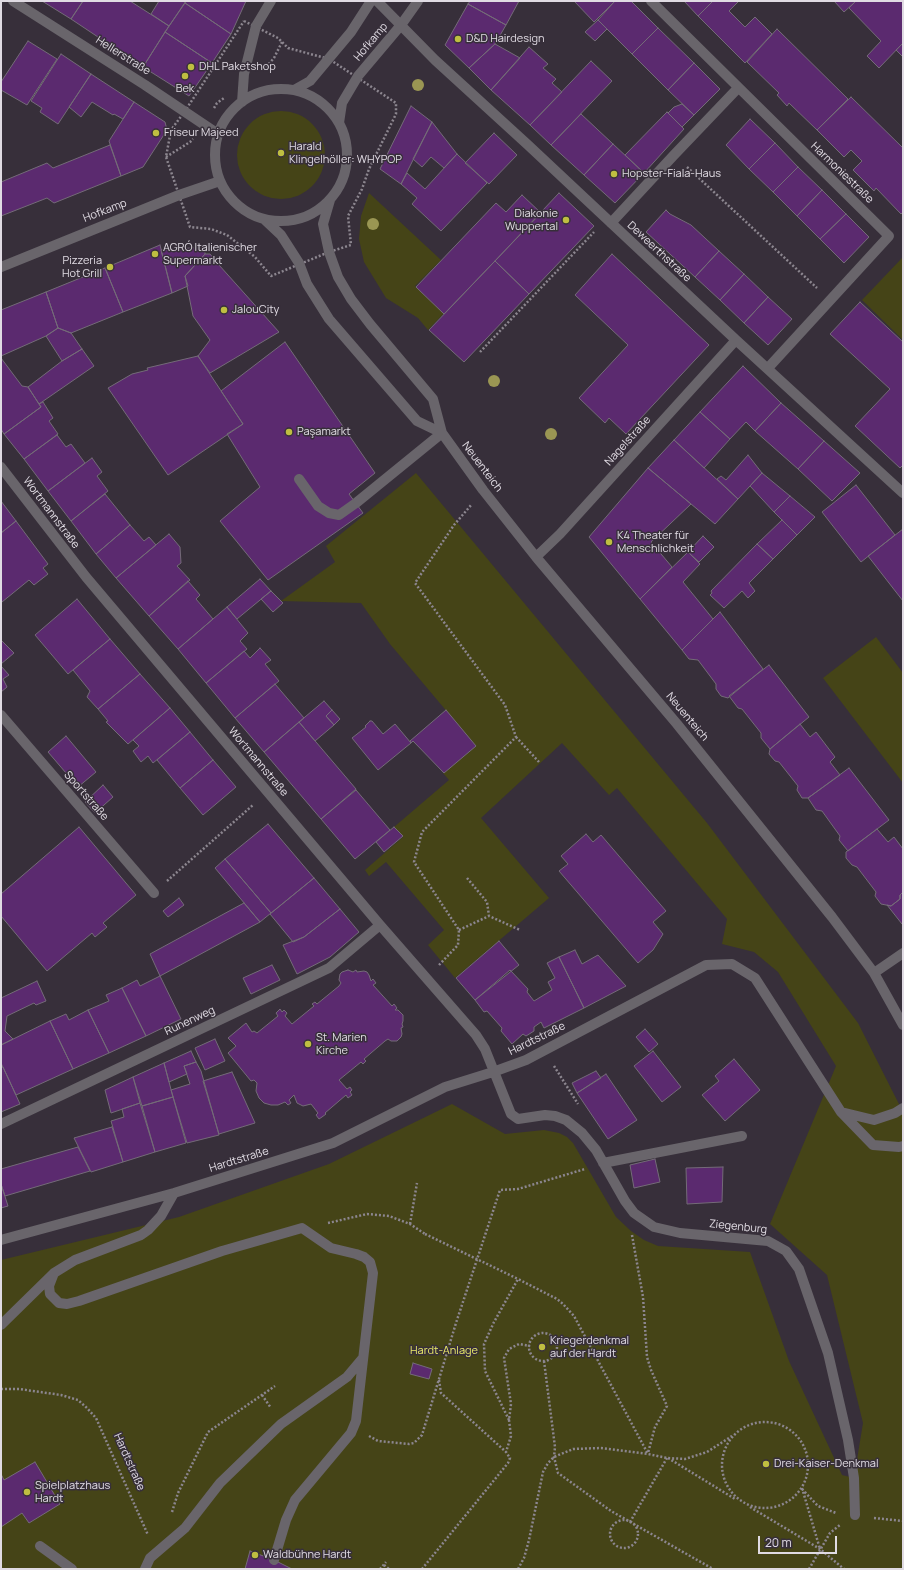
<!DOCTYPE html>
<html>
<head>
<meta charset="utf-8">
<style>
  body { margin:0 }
  #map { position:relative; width:904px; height:1570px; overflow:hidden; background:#372f3a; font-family:Manrope,sans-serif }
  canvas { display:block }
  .frame { position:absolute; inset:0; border:2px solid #e0dbe3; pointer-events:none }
  .scale { position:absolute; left:758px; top:1536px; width:79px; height:18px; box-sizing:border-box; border:2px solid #e0dbe3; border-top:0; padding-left:5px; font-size:12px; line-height:14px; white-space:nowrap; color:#e0dbe3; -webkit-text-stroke:3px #372f3a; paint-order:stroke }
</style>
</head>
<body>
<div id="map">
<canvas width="904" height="1570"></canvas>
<div class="frame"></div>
<div class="scale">20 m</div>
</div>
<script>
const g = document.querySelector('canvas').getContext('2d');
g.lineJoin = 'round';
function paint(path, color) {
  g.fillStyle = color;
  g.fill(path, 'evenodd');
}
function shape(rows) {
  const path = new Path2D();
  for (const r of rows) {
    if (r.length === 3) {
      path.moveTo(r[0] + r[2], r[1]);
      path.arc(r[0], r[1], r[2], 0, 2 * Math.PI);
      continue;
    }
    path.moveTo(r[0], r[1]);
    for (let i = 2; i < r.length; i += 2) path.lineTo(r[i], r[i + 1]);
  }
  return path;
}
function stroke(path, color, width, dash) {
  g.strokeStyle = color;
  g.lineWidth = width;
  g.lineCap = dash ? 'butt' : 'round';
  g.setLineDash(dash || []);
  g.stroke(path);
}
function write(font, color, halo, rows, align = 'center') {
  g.font = font + ' Manrope,sans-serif';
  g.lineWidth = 3;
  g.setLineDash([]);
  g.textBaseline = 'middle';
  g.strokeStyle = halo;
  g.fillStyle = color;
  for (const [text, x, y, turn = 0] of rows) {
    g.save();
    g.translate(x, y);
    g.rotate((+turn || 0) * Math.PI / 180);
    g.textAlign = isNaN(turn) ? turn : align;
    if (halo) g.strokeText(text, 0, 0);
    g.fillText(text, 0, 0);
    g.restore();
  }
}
const green = shape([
  [281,155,44],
  [369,193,441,260,415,286,444,313,428,330,418,318,386,298,364,262,359,239,361,216],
  [903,257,903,340,862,300],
  [416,473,707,823,858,1023,903,1112,903,1569,1,1569,1,1260,179,1217,329,1164,452,1104,505,1134,544,1130,559,1133,567,1137,573,1143,616,1217,631,1231,644,1240,658,1246,750,1252,789,1361,842,1475,854,1478,863,1423,827,1275,770,1224,836,1066,778,972,754,952,722,944,727,919,617,788,609,795,562,743,481,818,549,898,455,978,428,945,444,930,386,862,369,876,365,870,403,837,394,827,449,780,443,773,476,746,390,644,361,603,281,601,335,562,326,546],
  [876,637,903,673,903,783,823,678]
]);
const building = shape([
  [42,1,83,1,71,19,42,1],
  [83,1,130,1,169,26,143,67,71,19,83,1],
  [159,1,186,1,169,26,151,14,159,1],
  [186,1,246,1,231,34,185,3,186,1],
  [470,1,519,1,506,25,468,4,470,1],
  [574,1,615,1,594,22,574,1],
  [615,1,631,1,658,28,632,54,598,20,615,1],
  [684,1,713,1,698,16,684,1],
  [713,1,739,1,729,11,745,27,755,17,772,34,745,63,698,16,713,1],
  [834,1,856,1,844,12,834,1],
  [856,1,901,1,903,3,903,43,879,68,867,56,881,41,849,8,856,1],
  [185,3,231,34,212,63,165,32,185,3],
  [468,4,506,25,495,44,469,68,445,45,468,4],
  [598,20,607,29,595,41,585,32,598,20],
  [658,28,694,63,668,90,632,54,658,28],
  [777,29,848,99,817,130,789,103,787,106,777,95,779,93,747,62,777,29],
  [165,32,212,63,189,96,143,67,165,32],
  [28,41,57,59,27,105,1,90,1,82,28,41],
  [903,43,903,57,896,50,903,43],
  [495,44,520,58,491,90,469,68,495,44],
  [529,47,548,64,543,68,556,79,552,83,562,92,530,125,491,90,529,47],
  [61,54,91,74,58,124,40,112,42,108,31,101,61,54],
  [591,61,612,81,551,145,530,125,591,61],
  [694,63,720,89,694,115,668,90,694,63],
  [91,74,134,102,123,119,114,114,113,115,92,102,81,117,69,107,91,74],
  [851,97,903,148,903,212,901,214,876,188,874,191,853,170,862,161,851,150,844,157,817,130,851,97],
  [134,102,165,122,167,130,143,167,121,176,109,141,134,102],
  [682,104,694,115,682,127,668,113,674,107,682,104],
  [411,106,432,122,401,184,380,169,411,106],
  [667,112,684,129,644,173,625,155,667,112],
  [581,114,613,144,584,175,551,145,581,114],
  [750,119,775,143,749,169,726,145,750,119],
  [432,122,457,154,444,168,431,157,422,167,413,159,432,122],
  [494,133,517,155,489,184,465,163,494,133],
  [775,143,798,167,773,192,749,169,775,143],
  [613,144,644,173,615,203,584,175,613,144],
  [110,145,121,176,54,203,47,198,1,216,1,182,47,163,53,168,110,145],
  [457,154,487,183,441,231,412,204,417,198,401,184,407,173,425,189,457,154],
  [798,167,822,190,797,216,773,192,798,167],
  [822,190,846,214,820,239,797,216,822,190],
  [559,193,594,226,529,294,495,261,559,193],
  [522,195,541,213,444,314,416,287,496,203,506,212,522,195],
  [666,210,670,214,691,225,719,251,695,277,646,232,666,210],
  [846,214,869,237,844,263,820,239,846,214],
  [160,245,172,293,123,312,105,268,160,245],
  [205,247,205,254,185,276,188,286,172,293,161,250,205,247],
  [719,251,744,274,720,300,695,277,719,251],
  [205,254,210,254,219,265,279,332,210,373,198,356,210,340,193,316,185,276,205,254],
  [612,254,709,345,626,434,609,418,605,423,579,398,628,345,575,295,612,254],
  [495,261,529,294,464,362,429,330,495,261],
  [105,268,123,312,71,333,58,328,46,292,105,268],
  [744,274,768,297,744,323,720,300,744,274],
  [46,292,58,328,46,336,1,356,1,310,46,292],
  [768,297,792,319,768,345,744,323,768,297],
  [860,302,903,342,903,465,900,468,855,426,890,389,830,334,860,302],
  [58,328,71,333,82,349,62,361,46,336,58,328],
  [285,342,375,473,349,494,363,513,268,580,220,521,260,487,227,434,243,424,221,391,285,342],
  [82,349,94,366,39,404,28,387,62,361,82,349],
  [198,356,243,424,168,475,108,388,132,374,148,370,147,368,198,356],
  [1,358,22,386,28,387,41,407,4,434,1,429,1,358],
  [743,366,781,403,755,431,746,422,730,439,700,412,743,366],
  [43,402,53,418,49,421,58,434,24,459,4,434,41,407,39,404,43,402],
  [781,403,824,441,798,469,755,431,781,403],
  [700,412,730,439,704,468,674,440,700,412],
  [57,435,66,447,71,444,85,463,48,491,24,459,57,435],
  [674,440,738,499,715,524,648,468,674,440],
  [824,441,860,473,832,501,798,469,824,441],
  [748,455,762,473,738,499,717,479,721,476,726,480,748,455],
  [92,458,102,472,97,476,108,491,71,521,48,491,92,458],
  [648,468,691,504,651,542,672,567,640,599,589,537,648,468],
  [762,473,790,496,774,512,750,486,762,473],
  [856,485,895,535,861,562,822,512,856,485],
  [105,494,130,525,96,554,71,521,105,494],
  [790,496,815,517,797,535,774,512,790,496],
  [1,501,16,521,1,533,1,501],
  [782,520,797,535,773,559,757,544,782,520],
  [16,521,48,564,43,568,48,574,34,585,29,580,2,602,1,601,1,533,16,521],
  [130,525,144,541,149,537,156,545,116,578,96,554,130,525],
  [903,529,903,601,868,556,903,529],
  [169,534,180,547,181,563,177,566,190,580,149,616,116,578,169,534],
  [703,536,714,547,699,562,688,552,703,536],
  [757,544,773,559,749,583,755,591,748,598,742,591,724,608,710,595,712,593,711,591,757,544],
  [688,552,700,564,683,582,713,619,682,650,640,599,688,552],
  [260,579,271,591,237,619,227,607,260,579],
  [188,581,200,595,196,599,213,619,178,649,149,616,188,581],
  [271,591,283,603,273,612,261,599,271,591],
  [77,599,110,639,68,674,35,635,77,599],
  [227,607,248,633,240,641,247,649,206,683,178,649,227,607],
  [720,612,763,669,728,698,721,696,716,689,716,684,698,660,689,659,682,650,720,612],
  [110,639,140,674,98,709,87,697,90,691,73,670,110,639],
  [1,640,14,653,1,664,1,640],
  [260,648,271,660,265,664,279,681,235,718,206,683,244,651,250,658,260,648],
  [769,665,809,717,770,749,761,738,761,733,742,709,738,708,729,696,769,665],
  [1,666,9,675,3,679,7,687,1,692,1,666],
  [140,674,170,708,128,744,106,722,108,721,98,709,140,674],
  [275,684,304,718,264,752,235,718,275,684],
  [324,701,332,710,326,716,334,725,315,741,299,722,324,701],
  [170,708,190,732,153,763,148,756,141,762,133,751,139,746,133,740,170,708],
  [332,710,340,719,334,725,326,716,332,710],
  [446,710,476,746,444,773,413,741,411,743,410,741,446,710],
  [370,721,372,721,383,734,395,724,411,743,378,770,352,738,366,727,365,726,370,721],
  [299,722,356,789,321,819,264,752,299,722],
  [800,724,810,737,816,732,835,757,830,762,840,775,808,798,802,798,797,790,798,786,779,762,775,761,769,754,770,749,800,724],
  [190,732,213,760,180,788,157,760,190,732],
  [66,736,96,772,78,787,48,752,66,736],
  [213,760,236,787,203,815,180,788,213,760],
  [849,768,889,820,848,851,839,840,840,836,822,811,816,810,808,798,849,768],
  [103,785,113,797,95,813,85,802,103,785],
  [356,790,390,830,355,859,321,819,356,790],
  [268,824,314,878,271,913,225,859,268,824],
  [79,827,136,895,103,923,107,927,95,937,92,933,47,971,1,916,1,894,79,827],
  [394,827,403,836,384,852,376,842,394,827],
  [877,829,888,842,894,837,903,849,903,892,900,895,900,899,891,906,881,904,875,896,876,892,857,867,852,865,846,858,846,852,877,829],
  [586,834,593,842,601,835,666,911,653,922,663,934,653,950,638,963,559,871,568,864,561,856,586,834],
  [225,859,271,913,260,922,215,868,225,859],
  [314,878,340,909,304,937,293,942,270,914,314,878],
  [903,892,903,923,902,924,887,905,891,906,900,899,900,895,903,892],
  [179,898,184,905,168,917,163,911,179,898],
  [244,903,260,922,160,976,150,954,244,903],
  [340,909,359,932,330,957,297,974,283,945,304,937,340,909],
  [499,941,519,965,475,1000,456,978,499,941],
  [575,950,582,964,598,955,626,986,584,1008,559,957,575,950],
  [559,957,584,1008,544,1028,541,1022,534,1027,534,1031,526,1036,523,1034,512,1044,501,1031,502,1028,487,1011,484,1012,475,1000,510,970,528,989,527,992,534,1001,552,990,548,982,555,978,547,963,559,957],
  [272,965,280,980,251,994,243,978,272,965],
  [348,970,353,972,356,970,357,972,364,971,367,972,369,975,371,981,373,979,376,983,373,985,392,1006,394,1004,397,1008,395,1010,398,1010,403,1015,403,1021,402,1024,403,1027,401,1028,402,1034,401,1037,397,1041,391,1041,388,1039,385,1041,364,1059,366,1061,363,1064,361,1062,339,1080,347,1089,350,1087,352,1090,350,1092,352,1095,348,1098,346,1095,325,1113,326,1114,322,1117,319,1119,316,1115,318,1113,311,1104,303,1106,297,1103,294,1095,289,1100,291,1103,288,1105,285,1102,278,1105,271,1105,264,1103,259,1098,256,1091,257,1083,254,1080,251,1081,228,1053,236,1046,228,1038,246,1023,252,1032,254,1031,257,1033,278,1016,276,1013,280,1009,282,1012,284,1010,287,1013,285,1016,292,1024,314,1006,312,1004,315,1002,317,1004,339,986,341,983,339,980,340,974,342,972,348,970],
  [160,976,181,1019,146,1036,122,988,137,980,140,986,160,976],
  [37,981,46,1001,36,1005,34,1003,7,1016,5,1031,13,1039,1,1045,1,998,37,981],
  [122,988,146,1036,109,1053,88,1010,109,1001,106,995,122,988],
  [88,1010,109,1053,73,1069,50,1021,66,1014,69,1020,88,1010],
  [50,1021,73,1069,16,1095,1,1063,1,1045,50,1021],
  [645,1029,658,1044,649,1052,636,1037,645,1029],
  [215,1039,225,1061,205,1070,195,1048,215,1039],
  [191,1051,196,1062,184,1066,187,1074,169,1082,164,1063,191,1051],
  [653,1051,681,1087,662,1102,634,1066,653,1051],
  [734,1059,760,1090,725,1121,702,1095,719,1081,715,1076,734,1059],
  [196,1062,201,1071,219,1135,187,1143,171,1090,190,1084,184,1066,196,1062],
  [164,1063,173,1097,142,1106,133,1077,164,1063],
  [1,1067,3,1067,20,1104,1,1112,1,1067],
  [596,1071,601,1078,577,1093,572,1083,596,1071],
  [232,1072,255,1123,219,1134,203,1081,232,1072],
  [606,1074,637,1120,608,1139,577,1093,606,1074],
  [133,1077,140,1103,111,1113,105,1090,133,1077],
  [173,1097,186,1143,155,1152,142,1106,173,1097],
  [140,1103,155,1152,123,1162,111,1121,124,1117,122,1109,140,1103],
  [112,1127,123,1162,91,1172,74,1138,112,1127],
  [78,1147,90,1171,5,1196,1,1184,1,1169,78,1147],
  [655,1159,660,1182,634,1188,630,1165,655,1159],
  [723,1167,722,1202,687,1204,686,1168,723,1167],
  [1,1184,8,1206,1,1208,1,1184],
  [413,1363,432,1369,429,1379,410,1374,413,1363],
  [35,1462,60,1504,29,1523,22,1513,1,1527,1,1474,4,1480,35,1462],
  [250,1551,274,1560,292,1569,245,1569,250,1551]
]);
const path = shape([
  [244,21,278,38,288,48,329,59,396,103,396,114,369,169,362,189,348,216,351,245,329,252,271,276,255,257,227,235,211,229,190,227,166,157,171,130,185,111,244,21],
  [266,67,274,58,282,42],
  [214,108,217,103,224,98],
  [166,157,190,142,193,139],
  [687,167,817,288],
  [480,352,594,232],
  [516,737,539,762],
  [467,878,487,902,489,916],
  [167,881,253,805],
  [459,930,489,916,520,930],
  [439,965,458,945,459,930,414,862,422,832,516,737,505,705,415,583,454,525,472,504],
  [554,1066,578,1104],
  [328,1223,367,1214,389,1216,410,1224,425,1234],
  [410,1224,417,1183],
  [632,1235,643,1297,647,1357,651,1370,667,1406,655,1427,648,1453],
  [543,1347,14],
  [544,1361,555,1447,554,1457,558,1473,611,1511,713,1569],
  [439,1380,441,1393,506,1452],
  [1,1389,19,1389,61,1395,78,1400,87,1408,96,1418,148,1535],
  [262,1395,271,1408],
  [509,1420,485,1371,484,1344,494,1322,518,1279,557,1299,563,1304,574,1316,648,1454],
  [765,1465,43],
  [369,1436,378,1441,409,1444,414,1443,422,1435,456,1323,500,1190,518,1189,585,1169],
  [668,1458,735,1499],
  [802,1488,820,1549],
  [802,1489,818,1506,836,1513],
  [750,1507,820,1549,844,1569],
  [172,1512,178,1493,208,1432,275,1386],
  [874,1518,903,1521],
  [624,1534,14],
  [630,1522,667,1458],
  [384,1565,389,1569],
  [380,1569,386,1562],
  [422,1569,508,1463,510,1458,506,1452,511,1436,509,1420,511,1404,504,1358,509,1349,519,1344,530,1346],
  [518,1569,524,1558,529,1540,543,1472,548,1463,554,1457,573,1449,601,1448,648,1454,667,1458,685,1459,707,1452,732,1436],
  [809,1569,830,1533,840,1525]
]);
const minor = shape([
  [13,1,145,85,218,134],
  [377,1,435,60,528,145,736,340,903,493],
  [651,1,889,236,768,368],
  [281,155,66],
  [294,90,310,81,351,32,371,1],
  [242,102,244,74,256,26,271,1],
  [339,123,342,103,358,76,401,25,418,1],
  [330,200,323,224,329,252,338,277,351,299,370,324,433,399,442,433,483,490,536,557,677,724,832,917,874,973,903,1025],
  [264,219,281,235,299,263,307,284,329,319,417,421,442,433],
  [611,223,674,155,738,88],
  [1,267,179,195,220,181],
  [1,467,86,577,380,925,476,1035,485,1049,511,1114,518,1119,545,1115,555,1116,566,1120,582,1133,596,1150,625,1201,634,1213,654,1227,680,1233,768,1241,786,1251,799,1269,828,1353,848,1440,854,1478,855,1515],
  [299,479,318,506,329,513,339,515,356,503,442,433],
  [536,557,560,534,736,340],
  [1,715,154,893],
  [874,973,903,953],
  [841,1112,874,1120,895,1113,903,1108],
  [1,1124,329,968,380,925],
  [603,1163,742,1136],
  [1,1240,174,1193,333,1143,445,1087,493,1072,526,1060,706,965,732,964,755,978,841,1112,873,1145,899,1147,903,1146],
  [54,1273,49,1286,50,1294,59,1303,67,1304,79,1301,222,1251,302,1228,331,1248,356,1254,364,1257,370,1262,373,1273,356,1421,351,1433,295,1500,286,1520,274,1560],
  [1,1325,54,1273,75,1260,141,1235,148,1230,161,1216,174,1193],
  [40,1546,72,1569],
  [145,1569,150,1558,185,1528,220,1483,281,1424,347,1377,363,1358]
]);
const pathBridge = shape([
  [425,1234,518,1279]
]);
const trees = [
  [418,85],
  [373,224],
  [494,381],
  [551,434]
];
const markers = [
  [458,39,4,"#bfbe41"],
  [191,67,4,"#bfbe41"],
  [185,76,4,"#bfbe41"],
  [156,133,4,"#bfbe41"],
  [281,153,4,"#bfbe41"],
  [614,174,4,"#bfbe41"],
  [566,220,4,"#bfbe41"],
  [155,254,4,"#bfbe41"],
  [110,267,4,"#bfbe41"],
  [224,310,4,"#bfbe41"],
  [289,432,4,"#bfbe41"],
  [609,542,4,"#bfbe41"],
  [308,1044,4,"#bfbe41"],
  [542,1347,4,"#bfbe41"],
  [766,1464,4,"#bfbe41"],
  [27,1492,4,"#bfbe41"],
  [255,1555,4,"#bfbe41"]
];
const poiNames = [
  ["D&D Hairdesign",466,39],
  ["DHL Paketshop",199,67],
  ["Bek",185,89,"center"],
  ["Friseur Majeed",164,133],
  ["Harald",289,147],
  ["Klingelhöller: WHYPOP",289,160],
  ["Hopster-Fiala-Haus",622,174],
  ["Diakonie",558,214,"right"],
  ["Wuppertal",558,227,"right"],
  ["AGRÓ Italienischer",163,248],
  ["Supermarkt",163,261],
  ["Pizzeria",102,261,"right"],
  ["Hot Grill",102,274,"right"],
  ["JalouCity",232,310],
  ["Paşamarkt",297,432],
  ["K4 Theater für",617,536],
  ["Menschlichkeit",617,549],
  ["St. Marien",316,1038],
  ["Kirche",316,1051],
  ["Kriegerdenkmal",550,1341],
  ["auf der Hardt",550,1354],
  ["Drei-Kaiser-Denkmal",774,1464],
  ["Spielplatzhaus",35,1486],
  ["Hardt",35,1499],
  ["Waldbühne Hardt",263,1555]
];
const streetNames = [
  ["Hofkamp",371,42,-50],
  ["Hellerstraße",123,56,32],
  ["Harmoniestraße",842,173,44],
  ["Hofkamp",105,211,-21],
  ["Deweerthstraße",659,252,43],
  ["Nagelstraße",628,441,-48],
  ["Neuenteich",482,467,53],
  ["Wortmannstraße",51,513,53],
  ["Neuenteich",687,717,50],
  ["Wortmannstraße",258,762,50],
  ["Sportstraße",86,796,49],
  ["Runenweg",190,1021,-25],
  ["Hardtstraße",537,1039,-26],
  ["Hardtstraße",239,1160,-17],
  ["Ziegenburg",738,1227,6],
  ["Hardtstraße",129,1462,66]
];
const parkNames = [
  ["Hardt-Anlage",444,1351]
];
paint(green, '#454417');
paint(building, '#5b2a6f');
stroke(building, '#746b78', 1);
stroke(path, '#8c868f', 2.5, [2, 2]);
stroke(minor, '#69656b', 10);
stroke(pathBridge, '#8c868f', 2.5, [2, 2]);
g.fillStyle = '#9a9653';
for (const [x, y] of trees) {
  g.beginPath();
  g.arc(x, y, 6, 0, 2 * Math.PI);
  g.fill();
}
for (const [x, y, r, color] of markers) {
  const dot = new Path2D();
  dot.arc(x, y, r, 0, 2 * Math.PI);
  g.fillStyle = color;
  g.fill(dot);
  stroke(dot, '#372f3a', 1.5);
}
write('11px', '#e0dbe3', '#372f3a', poiNames, 'left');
write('11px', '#e0dbe3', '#372f3a', streetNames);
write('11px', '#ebeb68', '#372f3a', parkNames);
</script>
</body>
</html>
